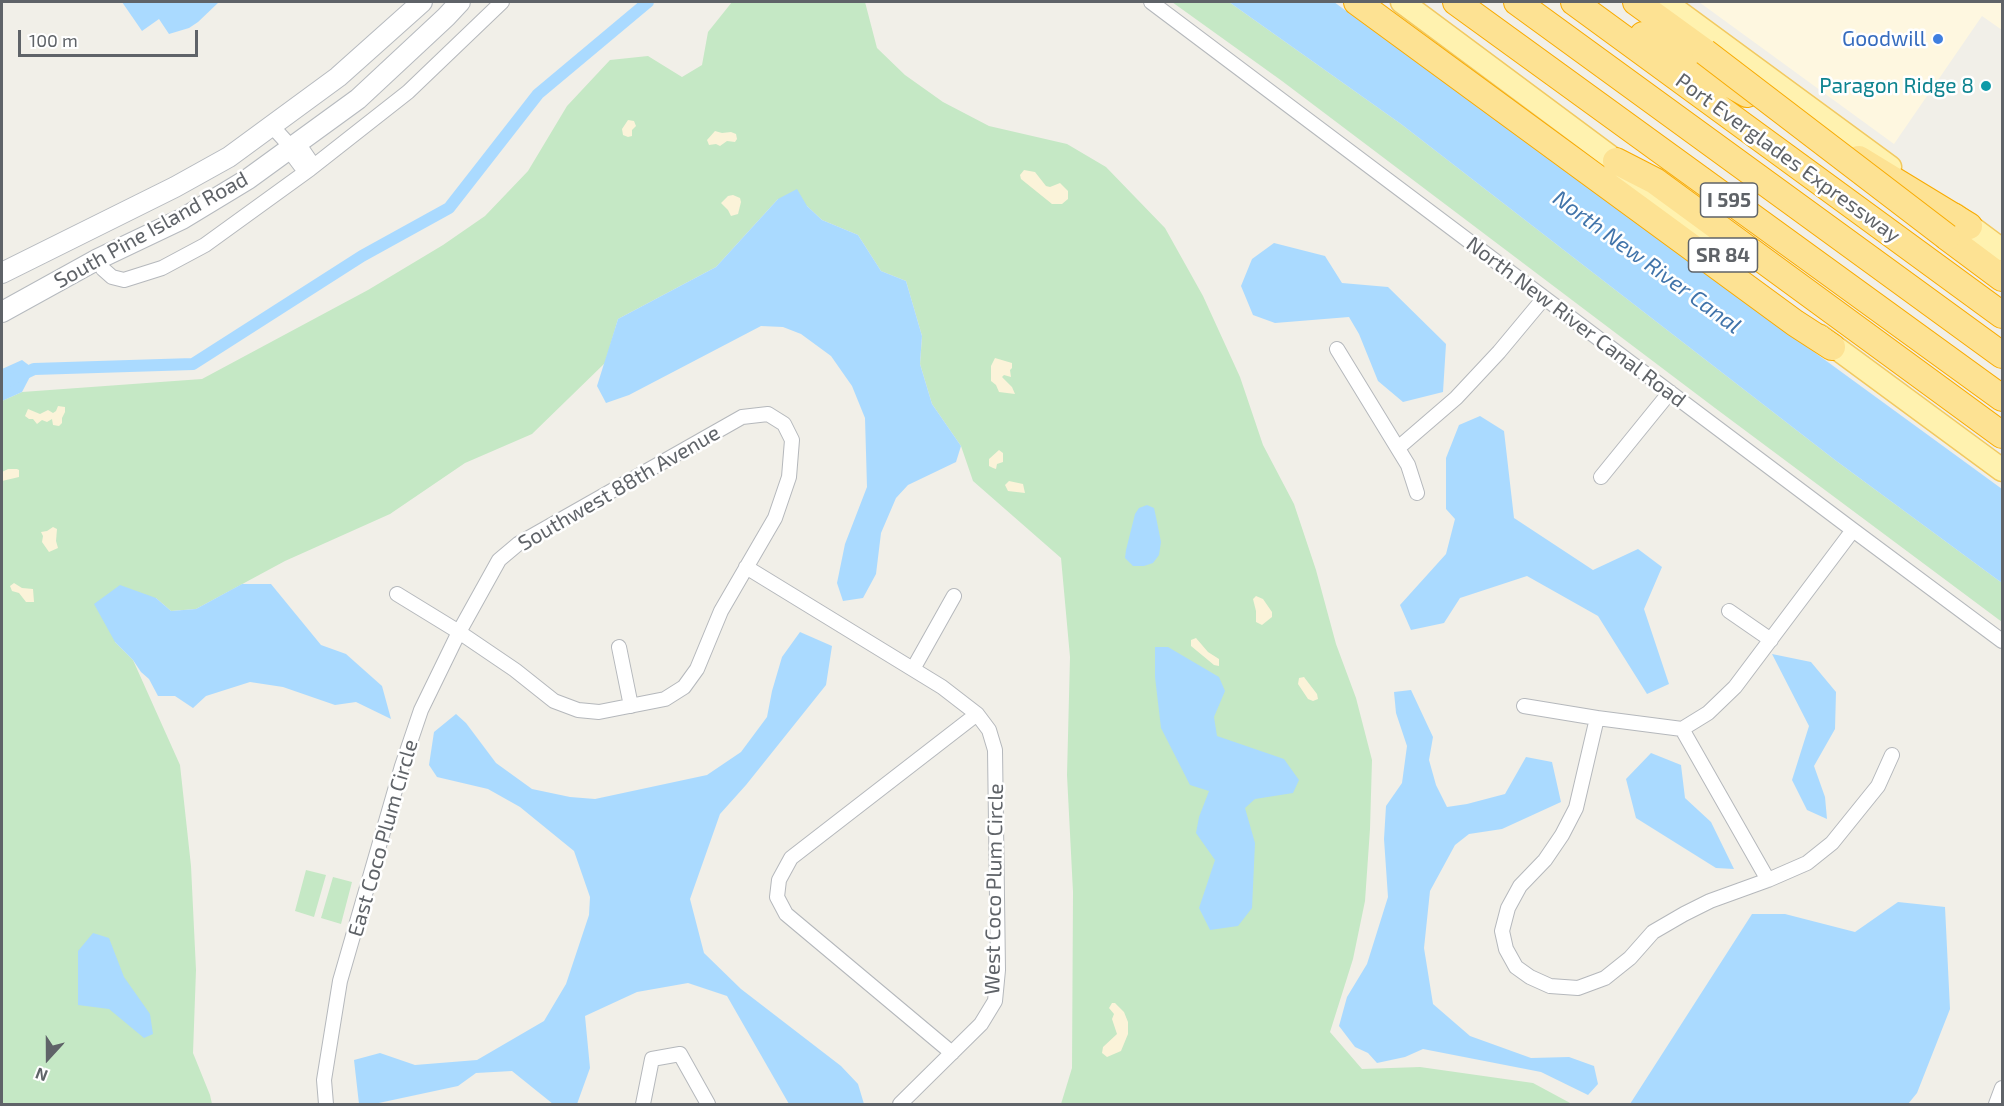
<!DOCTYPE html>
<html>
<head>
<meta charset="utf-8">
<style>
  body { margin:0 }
  #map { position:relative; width:2004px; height:1106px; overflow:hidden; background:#f1efe8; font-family:"Exo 2",sans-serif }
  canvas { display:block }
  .frame { position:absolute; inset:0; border:3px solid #5f6368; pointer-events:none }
  .north { position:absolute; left:18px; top:1028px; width:60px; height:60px; -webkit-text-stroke:4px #fff; paint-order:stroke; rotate:201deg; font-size:16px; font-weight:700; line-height:24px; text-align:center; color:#5f6368 }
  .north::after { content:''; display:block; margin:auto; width:21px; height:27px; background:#5f6368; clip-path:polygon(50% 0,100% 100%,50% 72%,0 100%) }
  .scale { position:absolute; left:18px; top:30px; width:180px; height:27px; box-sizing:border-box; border:3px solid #5f6368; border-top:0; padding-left:8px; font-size:18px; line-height:21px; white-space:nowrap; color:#5f6368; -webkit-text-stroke:4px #fff; paint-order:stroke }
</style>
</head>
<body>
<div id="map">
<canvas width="2004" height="1106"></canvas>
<div class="frame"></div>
<div class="north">N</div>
<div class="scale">100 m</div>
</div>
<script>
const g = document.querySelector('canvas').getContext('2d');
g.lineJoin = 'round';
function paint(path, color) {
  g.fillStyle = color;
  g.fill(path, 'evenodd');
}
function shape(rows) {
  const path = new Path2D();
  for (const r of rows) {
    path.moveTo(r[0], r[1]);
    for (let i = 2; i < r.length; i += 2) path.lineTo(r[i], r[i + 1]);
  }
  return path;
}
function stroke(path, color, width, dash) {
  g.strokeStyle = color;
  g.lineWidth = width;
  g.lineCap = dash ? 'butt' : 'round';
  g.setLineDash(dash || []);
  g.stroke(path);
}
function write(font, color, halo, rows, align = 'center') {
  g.font = font + ' "Exo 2",sans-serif';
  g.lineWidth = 5;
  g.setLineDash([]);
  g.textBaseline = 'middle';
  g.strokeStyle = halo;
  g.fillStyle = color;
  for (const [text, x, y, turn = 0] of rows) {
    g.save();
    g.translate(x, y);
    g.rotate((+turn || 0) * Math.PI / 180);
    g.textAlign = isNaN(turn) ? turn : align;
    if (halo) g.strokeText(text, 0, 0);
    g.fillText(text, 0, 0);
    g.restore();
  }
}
const commercial = shape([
  [1699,2,2002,2,2002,30,1982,16,1894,144]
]);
const green = shape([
  [732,2,865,2,877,48,905,75,943,102,989,126,1067,144,1106,167,1165,228,1203,296,1240,377,1263,445,1294,504,1316,570,1336,644,1356,698,1372,760,1370,829,1365,901,1353,959,1330,1032,1362,1069,1420,1067,1533,1083,1572,1104,1061,1104,1072,1068,1073,892,1067,775,1070,657,1061,558,973,481,961,446,932,404,920,364,922,336,906,281,881,271,858,235,822,220,807,206,778,199,716,267,618,319,605,363,532,434,465,463,390,514,285,561,196,609,171,611,156,598,115,642,133,660,180,765,191,866,196,970,193,1053,210,1095,212,1104,2,1104,2,401,22,392,202,379,368,290,443,245,485,216,528,171,567,106,610,60,648,56,682,77,702,65,708,32],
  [1172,2,1229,2,1401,124,1835,460,2002,583,2002,622,1715,408,1282,81],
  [306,870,326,875,314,917,295,911],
  [333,877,352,882,341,924,321,918]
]);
const sand = shape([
  [628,120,634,121,636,126,632,130,632,136,628,137,623,135,622,129],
  [715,131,722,133,731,132,736,134,737,139,735,142,727,141,720,146,716,144,709,145,707,140],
  [1024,170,1035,172,1046,186,1050,187,1060,183,1068,191,1068,199,1062,204,1052,204,1021,179,1020,175],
  [733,195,740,198,741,202,738,214,731,216,728,210,721,203,728,196],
  [995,358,1012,363,1012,368,1010,370,1011,377,1004,375,1002,377,1012,387,1015,394,999,392,996,385,991,381,991,366],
  [58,406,65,407,65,412,62,418,62,423,59,426,53,425,52,419,47,422,42,420,37,424,33,419,29,419,25,416,28,409,40,414,48,410,53,413,56,411],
  [999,450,1003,453,1003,462,997,464,996,469,993,468,989,466,989,459],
  [8,469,17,469,19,470,19,477,2,481,2,472],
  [1009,481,1023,484,1025,493,1008,491,1005,485],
  [53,527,57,529,56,541,58,548,49,552,42,542,43,536,41,532,47,531],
  [14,583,22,588,33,589,34,602,26,602,19,593,12,591,10,586],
  [1256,596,1263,599,1272,612,1272,617,1262,625,1256,622,1256,611,1253,599],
  [1196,638,1208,652,1219,659,1219,666,1214,665,1191,646,1191,640],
  [1304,677,1317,694,1318,699,1313,701,1308,699,1298,684,1299,678],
  [1112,1003,1115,1003,1124,1012,1128,1022,1128,1034,1121,1051,1107,1057,1102,1053,1103,1047,1117,1034,1112,1019,1114,1014,1109,1008]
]);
const water = shape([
  [122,2,219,2,198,22,189,28,169,34,159,19,142,31],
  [1229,2,1334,2,2002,489,2002,583,1835,460,1401,124],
  [797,189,807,206,822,220,858,235,881,271,906,281,922,336,920,364,932,404,961,446,956,462,908,485,896,498,881,533,876,574,863,598,843,601,837,583,845,544,867,487,865,418,852,386,831,356,801,334,783,327,761,326,629,395,606,403,597,386,618,319,716,267,778,199],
  [1274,243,1325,256,1342,283,1388,287,1446,344,1443,392,1403,402,1378,381,1359,334,1349,317,1275,323,1253,315,1241,286,1252,259],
  [22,360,34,369,22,392,2,401,2,369],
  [1480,416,1504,431,1514,518,1593,570,1638,549,1662,567,1644,609,1669,684,1647,694,1598,616,1527,576,1460,598,1444,623,1411,630,1400,605,1446,554,1455,519,1446,509,1446,458,1459,425],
  [1147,505,1154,508,1156,517,1161,542,1159,555,1153,563,1144,566,1133,566,1125,558,1126,550,1135,514,1139,508],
  [242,584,271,584,321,645,346,654,382,686,391,719,356,702,335,705,283,687,250,682,206,696,193,708,175,696,158,696,149,679,141,672,133,660,115,642,94,604,120,585,156,598,171,611,196,609],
  [800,632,832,646,826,685,746,785,720,814,690,899,704,953,741,989,841,1066,858,1084,864,1104,789,1104,727,996,688,983,637,992,585,1016,590,1068,577,1104,553,1104,512,1071,476,1073,458,1086,374,1104,359,1104,354,1060,380,1053,415,1065,477,1060,544,1021,566,984,589,915,590,897,574,851,520,807,488,789,437,777,429,765,434,732,456,714,466,723,496,763,532,789,570,797,595,799,707,775,741,752,767,717,772,691,782,657],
  [1155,647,1168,647,1219,677,1225,691,1214,717,1217,736,1284,759,1299,780,1293,793,1255,799,1245,808,1255,843,1252,908,1238,926,1210,930,1199,908,1215,860,1196,833,1199,817,1209,791,1190,785,1161,728,1155,677],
  [1772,654,1811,662,1836,692,1835,729,1814,766,1825,797,1827,819,1807,810,1792,780,1809,726],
  [1411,690,1433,737,1429,760,1436,785,1447,807,1467,804,1505,794,1526,757,1552,762,1561,802,1502,829,1469,834,1455,845,1430,891,1424,948,1433,1004,1470,1036,1531,1058,1569,1057,1594,1066,1598,1084,1588,1095,1541,1072,1423,1049,1405,1057,1377,1063,1368,1053,1355,1047,1339,1026,1347,997,1367,964,1388,897,1384,839,1386,806,1402,783,1407,746,1396,713,1394,692],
  [1651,753,1681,765,1685,798,1711,822,1734,869,1716,868,1636,818,1626,779],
  [1898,902,1945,907,1950,1009,1917,1093,1908,1104,1630,1104,1752,914,1785,914,1855,932],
  [93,933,109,938,124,977,150,1014,153,1034,144,1038,109,1009,78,1005,78,951]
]);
const canal = shape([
  [2,384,34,369,193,364,362,256,449,208,538,94,648,2]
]);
const minor = shape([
  [1151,2,1853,530,2002,641],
  [271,125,291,147,291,153,303,169,310,169,311,162,300,146,291,147],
  [98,259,103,269,112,277,124,280,162,268,205,245,310,169,408,92,502,2],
  [1337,349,1408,465,1417,493],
  [1398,448,1456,398,1499,352,1544,298],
  [1601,477,1670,392],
  [1853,530,1735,687,1708,713,1682,729,1597,718,1576,808,1562,835,1545,860,1520,886,1508,908,1502,931,1506,949,1516,967,1530,977,1550,986,1578,988,1605,978,1630,958,1653,932,1684,914,1710,901,1768,880,1807,863,1832,843,1878,786,1892,755],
  [746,567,942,687,977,714,989,730,995,750,998,970,995,1001,981,1024,900,1104],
  [1729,611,1771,640],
  [619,647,631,706],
  [913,669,954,596],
  [1524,706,1597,718],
  [1682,729,1768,880],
  [952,1053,786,914,777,897,779,880,791,858,977,714],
  [326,1104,324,1080,340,981,402,766,421,710,459,632,499,560,518,544,742,417,768,414,784,424,792,440,789,477,775,518,721,611,697,669,684,687,665,699,599,712,578,710,554,701,515,670,459,632,397,594],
  [643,1104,652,1059,680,1054,708,1104],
  [1996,1104,2002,1088]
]);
const secondary = shape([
  [2,273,175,187,229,157,338,77,422,2],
  [2,312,98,259,182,219,248,179,358,99,446,17,460,2]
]);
const primary = shape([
  [1402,2,1616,161,1641,187,1737,267],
  [1665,2,1890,167],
  [1955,215,2002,250],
  [1820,336,2002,470]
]);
const motorway = shape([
  [1357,2,1795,323,1832,347],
  [1456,2,2002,398],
  [1517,2,2002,355],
  [1574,2,2002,315],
  [1636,2,1705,52],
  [1643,35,1747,94],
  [1859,159,1969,226],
  [1616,161,1655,181,2002,435],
  [1947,237,2002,278]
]);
const motorwayBridge = shape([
  [1705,52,1947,237]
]);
const markers = [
  [1938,39,6,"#3f7fe0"],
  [1986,86,6,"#0f9aa8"]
];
const shields = [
  [1729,200,57],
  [1723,255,69]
];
const shieldNames = [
  ["I 595",1729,200],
  ["SR 84",1723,255]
];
const shopNames = [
  ["Goodwill",1926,39]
];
const cultureNames = [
  ["Paragon Ridge 8",1974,86]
];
const streetNames = [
  ["Port Everglades Expressway",1788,158,36],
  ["South Pine Island Road",151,230,-29],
  ["North New River Canal Road",1576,322,37],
  ["Southwest 88th Avenue",619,488,-30],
  ["East Coco Plum Circle",383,838,-74],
  ["West Coco Plum Circle",994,889,-89]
];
const waterNames = [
  ["North New River Canal",1647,262,36]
];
paint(commercial, '#fef7e0');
paint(green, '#c5e8c5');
paint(sand, '#fbf3d9');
paint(water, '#aadaff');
stroke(canal, '#aadaff', 12);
stroke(minor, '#b5b8bc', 16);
stroke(secondary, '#b6babf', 22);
stroke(primary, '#f2c960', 25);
stroke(motorway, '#f9ab00', 28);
stroke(minor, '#fff', 14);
stroke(secondary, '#fff', 20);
stroke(primary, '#fff2af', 22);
stroke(motorway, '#fde293', 26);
stroke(motorwayBridge, '#f9ab00', 28, []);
stroke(motorwayBridge, '#fde293', 26);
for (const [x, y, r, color] of markers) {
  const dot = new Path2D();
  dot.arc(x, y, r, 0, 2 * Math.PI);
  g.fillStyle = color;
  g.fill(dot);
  stroke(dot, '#fff', 2);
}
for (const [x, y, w] of shields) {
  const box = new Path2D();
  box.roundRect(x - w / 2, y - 17, w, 34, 4.5);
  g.fillStyle = '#fff';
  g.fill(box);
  stroke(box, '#5f6368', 1.5);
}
write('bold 20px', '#5f6368', null, shieldNames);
write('21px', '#366cbe', '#fff', shopNames, 'right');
write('21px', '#0d838f', '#fff', cultureNames, 'right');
write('21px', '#5f6368', '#fff', streetNames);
write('italic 22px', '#4174aa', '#fff', waterNames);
</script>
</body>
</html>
